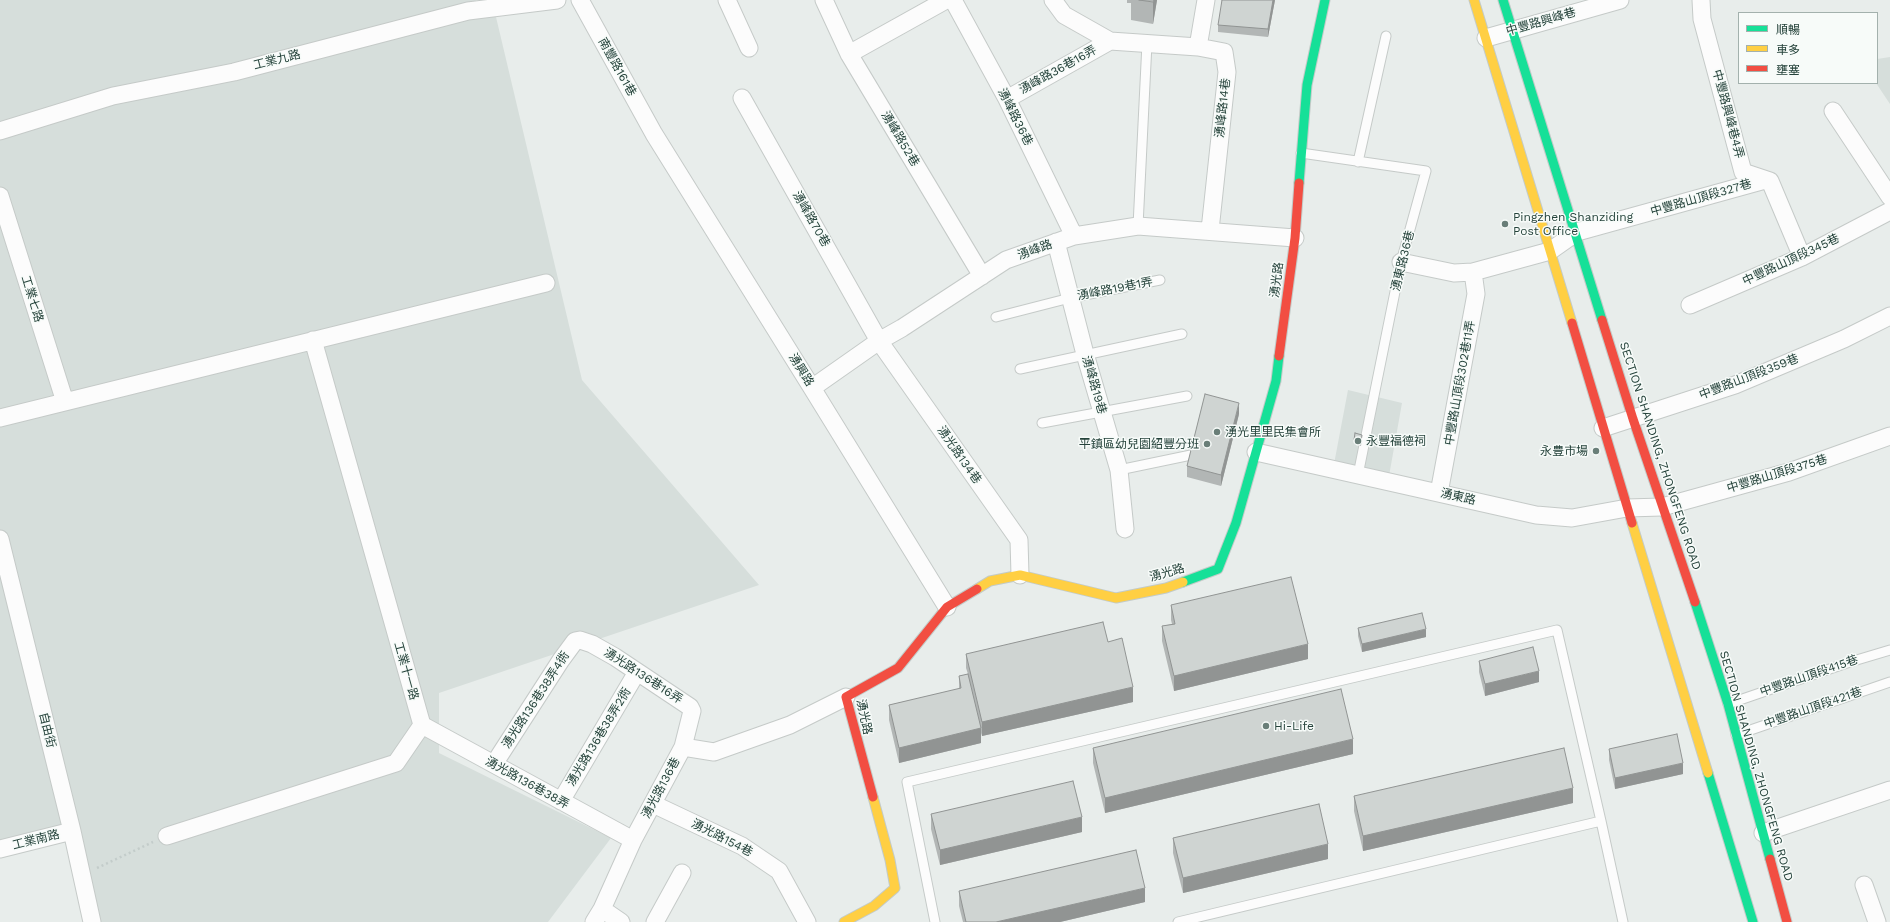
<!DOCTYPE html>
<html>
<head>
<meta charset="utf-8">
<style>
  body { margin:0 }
  #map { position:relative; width:1890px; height:922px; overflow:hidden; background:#e8edeb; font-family:"Work Sans","Noto Sans TC",sans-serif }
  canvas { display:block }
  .legend { position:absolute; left:1738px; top:12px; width:140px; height:72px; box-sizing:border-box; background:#f7fbf9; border:1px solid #a3b1ad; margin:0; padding:5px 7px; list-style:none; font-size:12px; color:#24423a }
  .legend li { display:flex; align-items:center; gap:8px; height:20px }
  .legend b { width:20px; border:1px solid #a3b1ad }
</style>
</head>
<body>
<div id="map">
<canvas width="1890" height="922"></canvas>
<ul class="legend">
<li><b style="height:5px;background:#16e098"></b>順暢</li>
<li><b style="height:5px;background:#ffcf43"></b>車多</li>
<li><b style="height:5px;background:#f24e42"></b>壅塞</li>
</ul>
</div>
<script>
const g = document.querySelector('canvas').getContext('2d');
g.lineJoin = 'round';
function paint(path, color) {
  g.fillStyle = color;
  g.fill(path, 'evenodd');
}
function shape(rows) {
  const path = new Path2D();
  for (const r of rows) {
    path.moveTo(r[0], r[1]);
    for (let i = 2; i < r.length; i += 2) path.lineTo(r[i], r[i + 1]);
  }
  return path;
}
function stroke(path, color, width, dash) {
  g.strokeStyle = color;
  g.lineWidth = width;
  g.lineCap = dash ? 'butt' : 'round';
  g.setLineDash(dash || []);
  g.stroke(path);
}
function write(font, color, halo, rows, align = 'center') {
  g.font = font + ' "Work Sans","Noto Sans TC",sans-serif';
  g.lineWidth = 3;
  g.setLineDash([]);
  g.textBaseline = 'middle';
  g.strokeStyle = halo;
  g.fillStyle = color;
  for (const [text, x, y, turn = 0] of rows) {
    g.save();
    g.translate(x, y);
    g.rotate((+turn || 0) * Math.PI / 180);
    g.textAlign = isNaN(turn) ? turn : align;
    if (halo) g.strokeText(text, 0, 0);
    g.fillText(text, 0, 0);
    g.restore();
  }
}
const built = shape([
  [0,0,475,0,496,17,582,380,759,585,439,693,439,753,611,838,548,922,96,922,74,836,0,850],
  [1890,57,1890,104,1876,83,1877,59],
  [1348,390,1402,403,1389,476,1334,464]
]);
const path = shape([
  [97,868,153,842]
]);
const lane = shape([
  [1301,153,1426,171,1401,262,1358,475],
  [1358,162,1386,36],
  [1138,226,1147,43],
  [996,317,1070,298,1160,280],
  [1020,369,1182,334],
  [1042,423,1187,396],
  [1119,470,1191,455],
  [1728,704,1850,662,1890,650],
  [1736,735,1890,682],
  [935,922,907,782,1557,630,1601,821],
  [1178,922,1601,821,1623,922]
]);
const street = shape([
  [580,0,654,134,812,388,947,607],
  [727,0,749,48],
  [824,0,849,54,982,276],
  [953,0,1007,99,1074,236],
  [1053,0,1064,15,1110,41,1198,47,1224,52,1227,72,1210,230],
  [1701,0,1702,19,1743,172,1770,181,1802,257],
  [1486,38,1620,0],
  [1198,47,1206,0],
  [849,54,946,0],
  [742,98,879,341,1019,540,1020,575],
  [1007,99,1110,41],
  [1833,111,1890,197],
  [0,131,113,96,234,72,468,11,557,0],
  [0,196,65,402],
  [1056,242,1085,354,1119,470,1125,529],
  [1401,262,1454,273,1473,272,1550,251,1577,232,1765,180],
  [1690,305,1802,257,1890,211],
  [812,388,879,341,902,328,1006,260,1074,236,1138,226,1295,238],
  [0,418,546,283],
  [1603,428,1735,385,1844,339,1890,316],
  [1256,452,1536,515,1572,518,1627,508,1662,507,1789,472,1890,436],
  [1439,493,1476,294,1473,272],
  [0,539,72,831,92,922],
  [422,725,633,840],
  [494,764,561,660,575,641,580,640,592,644,615,657,690,707,692,711,683,747],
  [561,801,637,672],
  [653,804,742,846,779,871,807,922],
  [1763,833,1890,790],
  [167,836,396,763,422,725,313,340],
  [0,849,72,831],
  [1864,885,1877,922],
  [602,909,621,922],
  [594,922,602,909,633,840,683,747,714,752,790,725,846,697],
  [655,922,682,873]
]);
const fast = shape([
  [1503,0,1602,320],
  [1299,183,1307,85,1325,0],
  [1183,582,1218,569,1236,523,1276,381,1279,356],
  [1695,602,1728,704,1770,859],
  [1708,773,1753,922]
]);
const slow = shape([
  [1474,0,1572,323],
  [1632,523,1708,773],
  [977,589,990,581,1020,575,1116,598,1166,588,1183,582],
  [844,922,874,906,895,888,890,860,873,797]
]);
const jam = shape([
  [1602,320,1633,419,1695,602],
  [1572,323,1632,523],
  [1279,356,1295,238,1299,183],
  [873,797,846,697,898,668,947,607,977,589],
  [1770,859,1787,922]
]);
const wall = shape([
  [1127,0,1157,0,1153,24,1131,20,1131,3,1127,3],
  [1275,0,1268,37,1218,32,1218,25],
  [1239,414,1221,486,1187,477,1187,466],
  [1362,439,1361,446,1354,443,1354,440],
  [1171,605,1308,659,1174,691,1162,641,1162,626,1172,624,1171,620],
  [1358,628,1426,637,1362,652,1358,636],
  [1108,642,1133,702,982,736,981,733,981,743,899,763,889,720,889,705,959,689,959,676,968,674,966,668,966,654],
  [1479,661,1539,682,1485,696,1479,672],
  [1093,748,1353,754,1105,813,1093,763],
  [1609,749,1683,774,1615,789,1609,760],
  [1354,796,1573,803,1363,851,1354,811],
  [931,814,1082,832,940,865,931,829],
  [1173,838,1328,859,1183,893,1173,853],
  [959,891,1145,902,1060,922,963,922,959,906]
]);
const shadedWall = shape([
  [1154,0,1157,0,1153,24,1153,2],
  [1273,0,1275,0,1268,37,1268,29],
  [1239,403,1239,414,1221,486,1221,475],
  [1426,629,1426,637,1362,652,1362,644],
  [1308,644,1308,659,1174,691,1174,676],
  [1539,671,1539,682,1485,696,1485,684],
  [1133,687,1133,702,982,736,982,722],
  [981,728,981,743,899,763,899,748],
  [1353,739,1353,754,1105,813,1105,798],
  [1683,763,1683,774,1615,789,1615,778],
  [1573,788,1573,803,1363,851,1363,836],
  [1082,817,1082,832,940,865,940,850],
  [1328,844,1328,859,1183,893,1183,878],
  [1145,888,1145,902,1060,922,996,922]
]);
const building = shape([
  [1139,0,1154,0,1153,2,1139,0],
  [1222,0,1273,0,1268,29,1218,25,1222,0],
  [1205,394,1239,403,1221,475,1187,466,1205,394],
  [1355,433,1362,435,1361,442,1354,440,1355,433],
  [1291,577,1308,644,1174,676,1162,626,1175,624,1171,605,1291,577],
  [1422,613,1426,629,1362,644,1358,628,1422,613],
  [1103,622,1108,642,1122,638,1133,687,982,722,966,654,1103,622],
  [1533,647,1539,671,1485,684,1479,661,1533,647],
  [968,674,981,728,899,748,889,705,961,688,959,676,968,674],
  [1341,689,1353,739,1105,798,1093,748,1341,689],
  [1677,734,1683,763,1615,778,1609,749,1677,734],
  [1564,748,1573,788,1363,836,1354,796,1564,748],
  [1073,781,1082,817,940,850,931,814,1073,781],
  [1319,804,1328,844,1183,878,1173,838,1319,804],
  [1136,850,1145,888,996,922,966,922,959,891,1136,850]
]);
const markers = [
  [1505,224,4,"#697e78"],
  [1217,432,4,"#697e78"],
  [1358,441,4,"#697e78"],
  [1207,444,4,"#697e78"],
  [1596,451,4,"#697e78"],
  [1266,726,4,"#697e78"]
];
const streetNames = [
  ["中豐路興峰巷",1541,22,-16],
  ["工業九路",277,60,-14],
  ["南豐路161巷",617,67,61],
  ["湧峰路36巷16弄",1058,70,-29],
  ["湧峰路14巷",1223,108,-84],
  ["中豐路興峰巷4弄",1728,114,75],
  ["湧峰路36巷",1015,117,63],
  ["湧峰路52巷",900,139,59],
  ["中豐路山頂段327巷",1701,198,-16],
  ["湧峰路70巷",811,219,60],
  ["湧峰路",1035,250,-20],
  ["中豐路山頂段345巷",1791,260,-25],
  ["湧東路36巷",1403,261,-76],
  ["湧光路",1277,280,-83],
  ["湧峰路19巷1弄",1115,289,-11],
  ["工業七路",32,299,73],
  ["湧興路",801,370,58],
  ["中豐路山頂段359巷",1749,377,-21],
  ["中豐路山頂段302巷11弄",1460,383,-80],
  ["湧峰路19巷",1094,385,74],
  ["湧光路134巷",959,455,55],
  ["SECTION SHANDING, ZHONGFENG ROAD",1660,456,72],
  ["中豐路山頂段375巷",1777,474,-17],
  ["湧東路",1458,497,13],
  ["湧光路",1167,573,-16],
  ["工業十一路",406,671,74],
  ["湧光路136巷16弄",643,676,33],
  ["中豐路山頂段415巷",1809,676,-19],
  ["湧光路136巷38弄4衖",536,700,-57],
  ["中豐路山頂段421巷",1813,708,-19],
  ["湧光路",864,717,78],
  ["自由街",47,730,76],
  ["湧光路136巷38弄2衖",599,737,-59],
  ["SECTION SHANDING, ZHONGFENG ROAD",1756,766,74],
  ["湧光路136巷38弄",527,783,29],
  ["湧光路136巷",661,788,-62],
  ["湧光路154巷",722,838,27],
  ["工業南路",36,840,-14]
];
const poiNames = [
  ["Pingzhen Shanziding",1513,217],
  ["Post Office",1513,231],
  ["湧光里里民集會所",1225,432],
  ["永豐福德祠",1366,441],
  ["平鎮區幼兒園紹豐分班",1199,444,"right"],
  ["永豊市場",1588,451,"right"],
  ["Hi-Life",1274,726]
];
paint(built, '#d6dedb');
stroke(lane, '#c5cac8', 11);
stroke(street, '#c5cac8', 19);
stroke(fast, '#c3cbc8', 11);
stroke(slow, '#c3cbc8', 11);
stroke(jam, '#c3cbc8', 11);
stroke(path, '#c3ccca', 2.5, [2, 3]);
stroke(lane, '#fcfcfc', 9);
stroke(street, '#fcfcfc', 17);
stroke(fast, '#16e098', 9);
stroke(slow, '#ffcf43', 9);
stroke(jam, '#f24e42', 9);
paint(wall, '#b2b6b5');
paint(shadedWall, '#919493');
paint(building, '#cfd4d2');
stroke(building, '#919493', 1);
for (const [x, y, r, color] of markers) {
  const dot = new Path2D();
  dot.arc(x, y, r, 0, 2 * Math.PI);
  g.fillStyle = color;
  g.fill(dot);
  stroke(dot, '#f7fbf9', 1.5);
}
write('12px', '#24423a', '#f7fbf9', streetNames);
write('12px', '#24423a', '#f7fbf9', poiNames, 'left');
</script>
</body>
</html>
